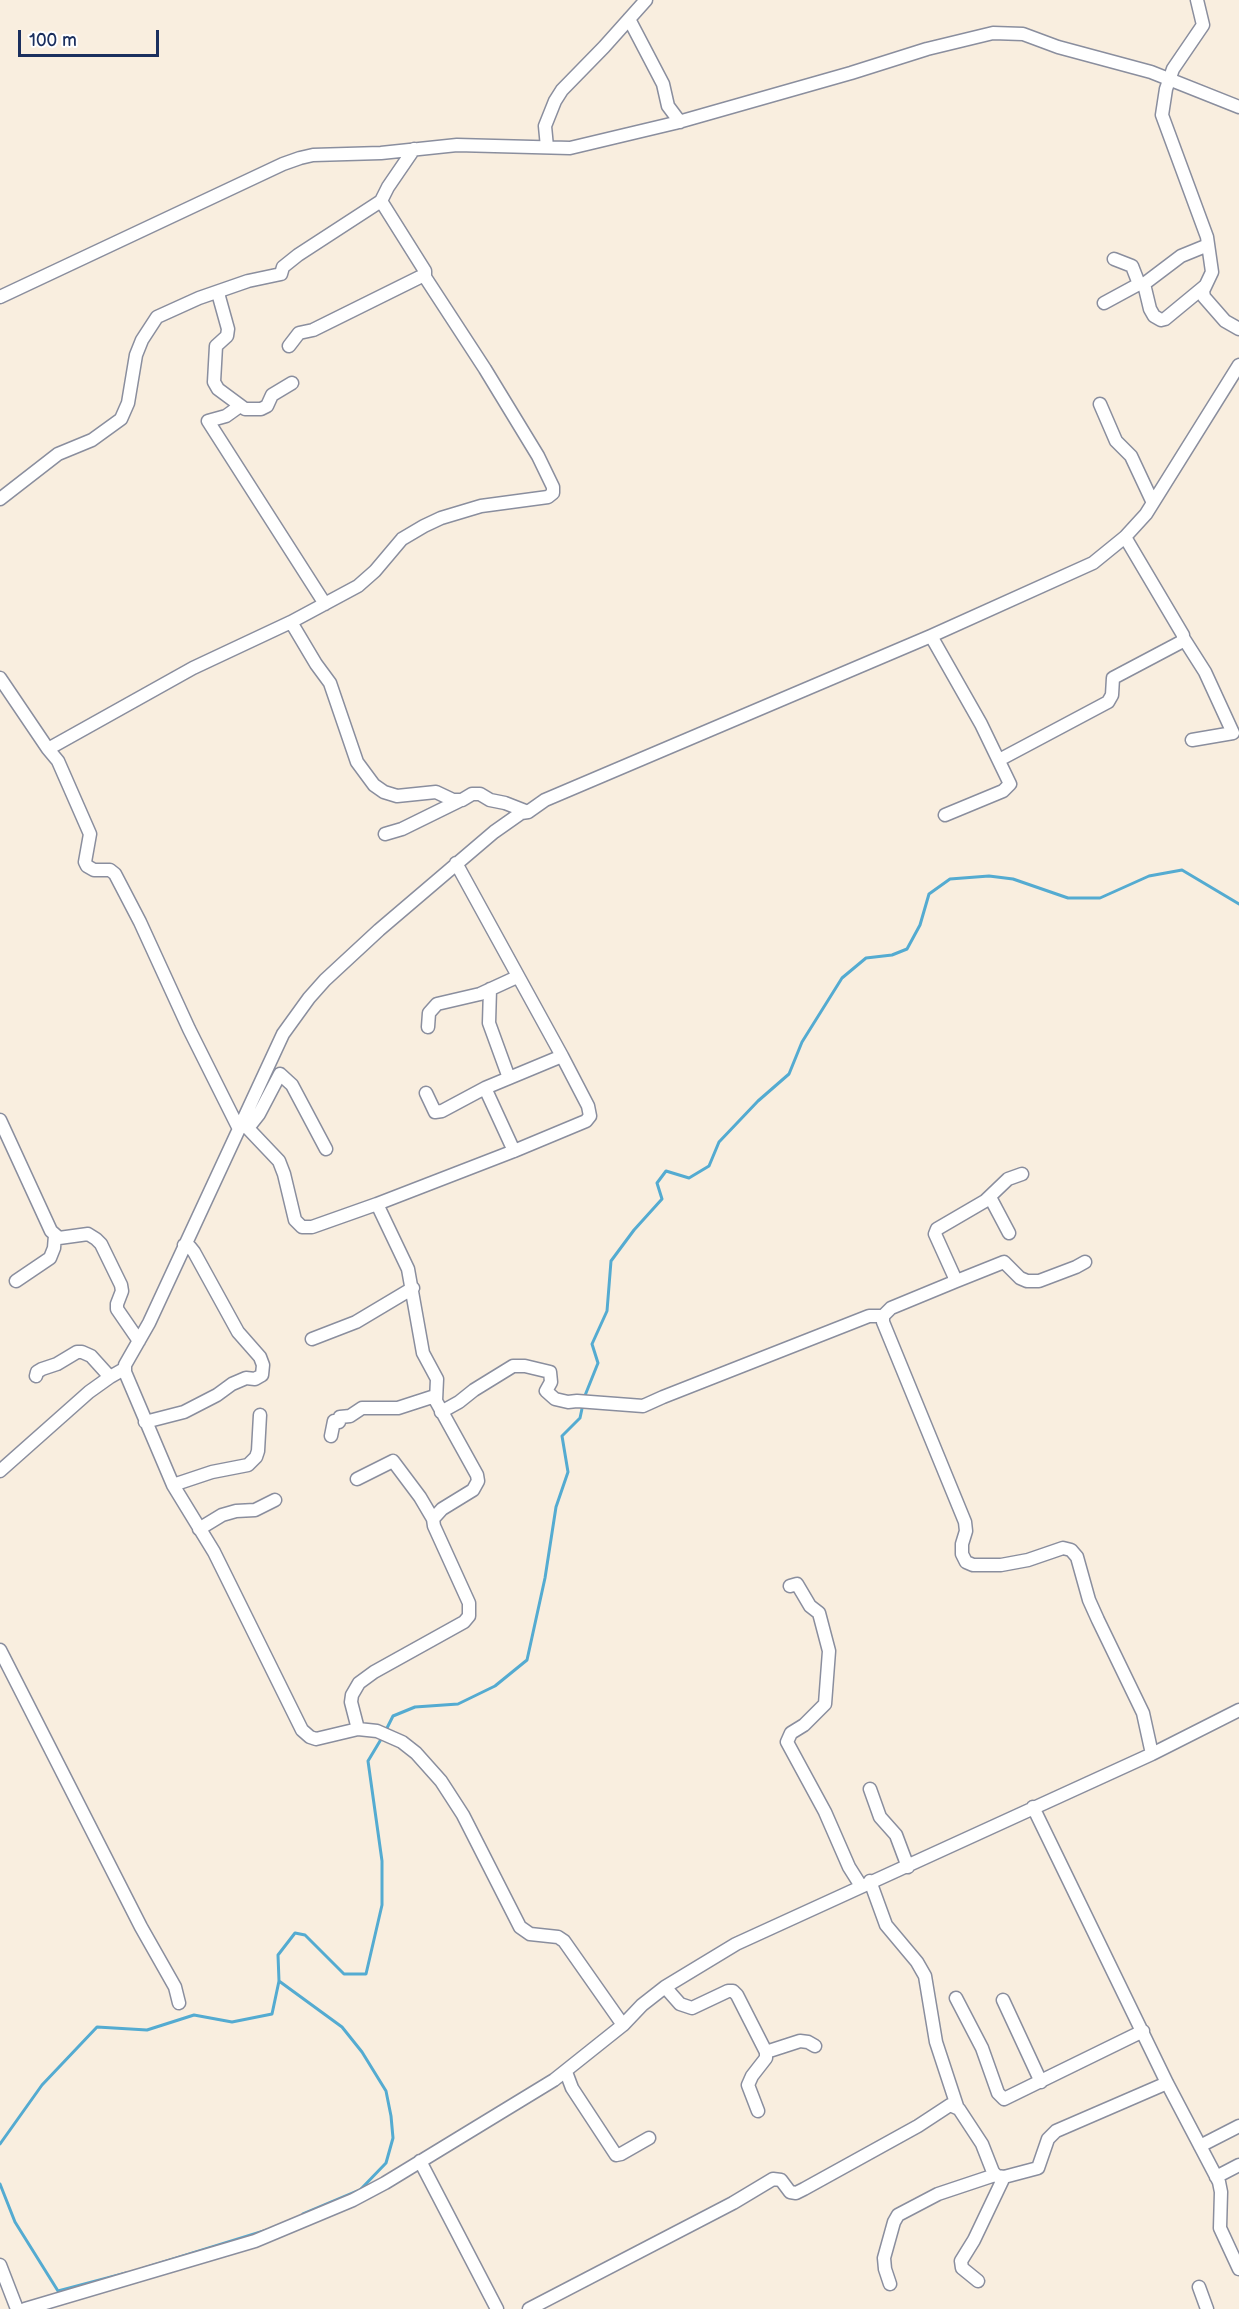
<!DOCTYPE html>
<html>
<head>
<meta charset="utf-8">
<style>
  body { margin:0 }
  #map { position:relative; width:1239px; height:2309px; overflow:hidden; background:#f9eedf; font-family:"Balsamiq Sans",sans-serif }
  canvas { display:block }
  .scale { position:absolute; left:18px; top:30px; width:141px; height:27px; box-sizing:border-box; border:3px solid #1b2f5e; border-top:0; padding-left:8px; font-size:18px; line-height:21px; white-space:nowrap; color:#1b2f5e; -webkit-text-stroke:4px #fff; paint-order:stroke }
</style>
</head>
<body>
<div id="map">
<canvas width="1239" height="2309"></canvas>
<div class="scale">100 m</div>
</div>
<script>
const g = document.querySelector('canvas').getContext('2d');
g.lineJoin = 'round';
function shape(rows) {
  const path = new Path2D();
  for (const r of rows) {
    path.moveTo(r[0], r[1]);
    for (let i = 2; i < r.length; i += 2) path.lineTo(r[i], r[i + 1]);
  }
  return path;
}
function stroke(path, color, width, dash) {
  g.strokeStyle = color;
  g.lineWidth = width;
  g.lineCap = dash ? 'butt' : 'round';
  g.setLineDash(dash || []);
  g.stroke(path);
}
const stream = shape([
  [584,1398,598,1363,592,1344,607,1311,611,1261,634,1230,662,1199,657,1183,666,1171,689,1178,709,1166,719,1142,758,1101,789,1074,802,1042,842,978,866,958,892,955,907,949,920,925,929,894,950,879,989,876,1013,879,1068,898,1100,898,1149,876,1182,870,1239,904],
  [386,1730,393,1716,415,1707,458,1704,495,1686,527,1660,545,1578,556,1507,568,1472,562,1436,580,1418,583,1404],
  [279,1981,342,2027,362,2052,386,2091,391,2116,393,2138,386,2163,360,2190,303,2214],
  [0,2144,42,2085,97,2027,147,2030,194,2015,232,2022,272,2014,279,1981,278,1955,295,1933,305,1935,344,1974,366,1974,382,1905,382,1861,368,1761,383,1736],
  [0,2184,15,2222,58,2291,126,2273],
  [144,2268,267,2230]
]);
const minor = shape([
  [1197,0,1203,25,1173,69,1166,89,1162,115,1207,237,1212,272,1203,291,1204,297,1225,321,1239,329],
  [629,19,663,84,668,106,680,122],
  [547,147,545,126,555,101,562,90,604,47,646,0],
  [1114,259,1132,266,1139,284,1144,284,1181,256,1208,245],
  [1144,284,1150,309,1154,316,1161,320,1165,319,1205,286],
  [218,293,228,329,227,336,216,346,214,382,218,389,245,409,261,409,267,406,272,395,292,383],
  [0,297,283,164,300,158,313,155,381,153,457,145,570,148,675,123,851,73,927,49,993,33,1023,34,1058,47,1151,72,1239,107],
  [1104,303,1139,284],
  [289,346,299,333,313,330,420,277,425,277,425,271,381,201],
  [1100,404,1116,441,1131,456,1153,503],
  [240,406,226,416,208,421,325,604],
  [0,499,58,454,92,440,121,419,128,403,136,355,142,340,157,317,199,298,248,281,281,274,283,267,298,255,381,201,388,187,414,149],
  [291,622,358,586,375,571,402,539,424,526,441,518,481,506,548,497,553,493,553,487,538,456,485,369,425,277],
  [931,636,981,724,1010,784,1003,791,945,815],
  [1184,639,1205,672,1233,733,1192,740],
  [0,678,48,749,58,761,90,834,85,862,87,866,94,870,110,870,115,874,140,922,189,1029,239,1129],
  [48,749,193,668,291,622,316,664,330,683,357,762,374,785,384,792,397,796,436,792,453,800,462,800,472,794,480,794,490,800,505,803,528,812],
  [999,760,1108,702,1112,695,1113,678,1183,641,1183,635,1125,537],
  [385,834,402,829,461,800],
  [490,989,489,1023,509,1078],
  [428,1027,429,1013,437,1004,480,994,517,977],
  [426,1093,435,1112,442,1111,485,1088],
  [0,1120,51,1231,59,1238,88,1234,96,1239,101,1244,121,1285,122,1291,117,1304,117,1309,139,1341],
  [241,1121,279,1161,284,1174,295,1220,302,1227,312,1227,377,1204,408,1269,423,1353,437,1379,436,1401,477,1475,478,1481,473,1490,442,1509,433,1519,434,1526,469,1603,469,1616,464,1622,374,1672,359,1683,352,1695,351,1702,358,1729],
  [248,1128,259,1114,280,1074,292,1085,326,1149],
  [514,1151,485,1088,562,1056],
  [1022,1174,1008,1179,985,1201,937,1229,935,1234,954,1276,954,1282,891,1308,883,1316,883,1322,965,1522,966,1531,962,1544,962,1554,966,1562,973,1565,1001,1565,1028,1560,1063,1548,1071,1550,1077,1557,1089,1600,1098,1620,1143,1713,1152,1754],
  [989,1198,991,1199,1009,1233],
  [377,1204,514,1151,586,1121,590,1116,588,1106,562,1056,456,863],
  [16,1281,50,1258,54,1248,55,1235],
  [954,1282,1004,1262,1020,1278,1027,1281,1039,1281,1076,1267,1085,1262],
  [312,1339,356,1322,413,1288],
  [36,1376,37,1372,42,1369,57,1364,77,1352,82,1352,91,1356,110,1377],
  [441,1412,459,1402,474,1390,513,1366,525,1366,550,1372,551,1382,546,1391,555,1399,568,1402,577,1401,643,1406,663,1397,869,1316,883,1316],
  [145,1422,184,1412,217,1395,232,1384,246,1378,255,1379,262,1375,263,1365,260,1357,238,1332,194,1252,190,1247,184,1245],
  [331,1436,334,1421,339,1422,340,1417,350,1416,362,1408,398,1408,435,1396],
  [0,1471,89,1392,110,1377,124,1369],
  [357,1479,393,1461,420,1497,433,1519],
  [173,1485,212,1472,248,1465,256,1457,258,1451,260,1415],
  [199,1529,222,1515,236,1511,255,1510,275,1500],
  [790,1586,797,1584,810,1606,819,1613,829,1651,825,1704,804,1725,791,1733,787,1742,825,1812,849,1867,861,1886],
  [0,1650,141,1927,175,1987,179,2003],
  [870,1789,880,1817,896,1835,908,1867],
  [1033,1807,1167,2083,1219,2182,1221,2192,1220,2228,1239,2269],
  [870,1881,886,1925,917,1962,925,1976,936,2042,957,2106],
  [665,1987,680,2004,692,2008,728,1991,733,1991,737,1995,766,2052,766,2058,752,2076,748,2085,758,2111],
  [956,1998,982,2048,998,2093,1004,2099,1143,2031],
  [1003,2000,1041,2082],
  [623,2025,564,1941,558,1937,530,1934,520,1927,463,1815,441,1781,416,1753,402,1742,377,1731,358,1729,316,1739,310,1737,302,1730,214,1552,173,1485,125,1372,125,1365,149,1323,283,1034,309,998,325,980,379,930,494,832,521,813,528,812,545,800,931,636,1093,563,1125,537,1146,514,1239,365],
  [766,2052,800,2041,808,2042,815,2046],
  [566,2072,572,2088,616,2155,621,2154,649,2138],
  [1200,2146,1239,2126],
  [420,2161,497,2309],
  [1216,2177,1239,2165],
  [0,2265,17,2309],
  [978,2281,962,2268,961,2261,974,2240,1004,2177],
  [890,2284,885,2269,884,2258,894,2222,898,2215,938,2194,995,2175],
  [1199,2287,1207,2309],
  [25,2309,255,2241,353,2200,385,2183,554,2080,623,2025,642,2005,665,1987,736,1944,1152,1754,1239,1710],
  [529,2309,733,2203,773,2179,781,2180,790,2192,796,2193,804,2189,918,2126,950,2105,959,2109,982,2144,993,2172,997,2176,1004,2177,1038,2168,1048,2139,1056,2131,1167,2083]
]);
stroke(stream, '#54abd1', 3);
stroke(minor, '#8a8e9e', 15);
stroke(minor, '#fff', 12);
</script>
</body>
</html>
